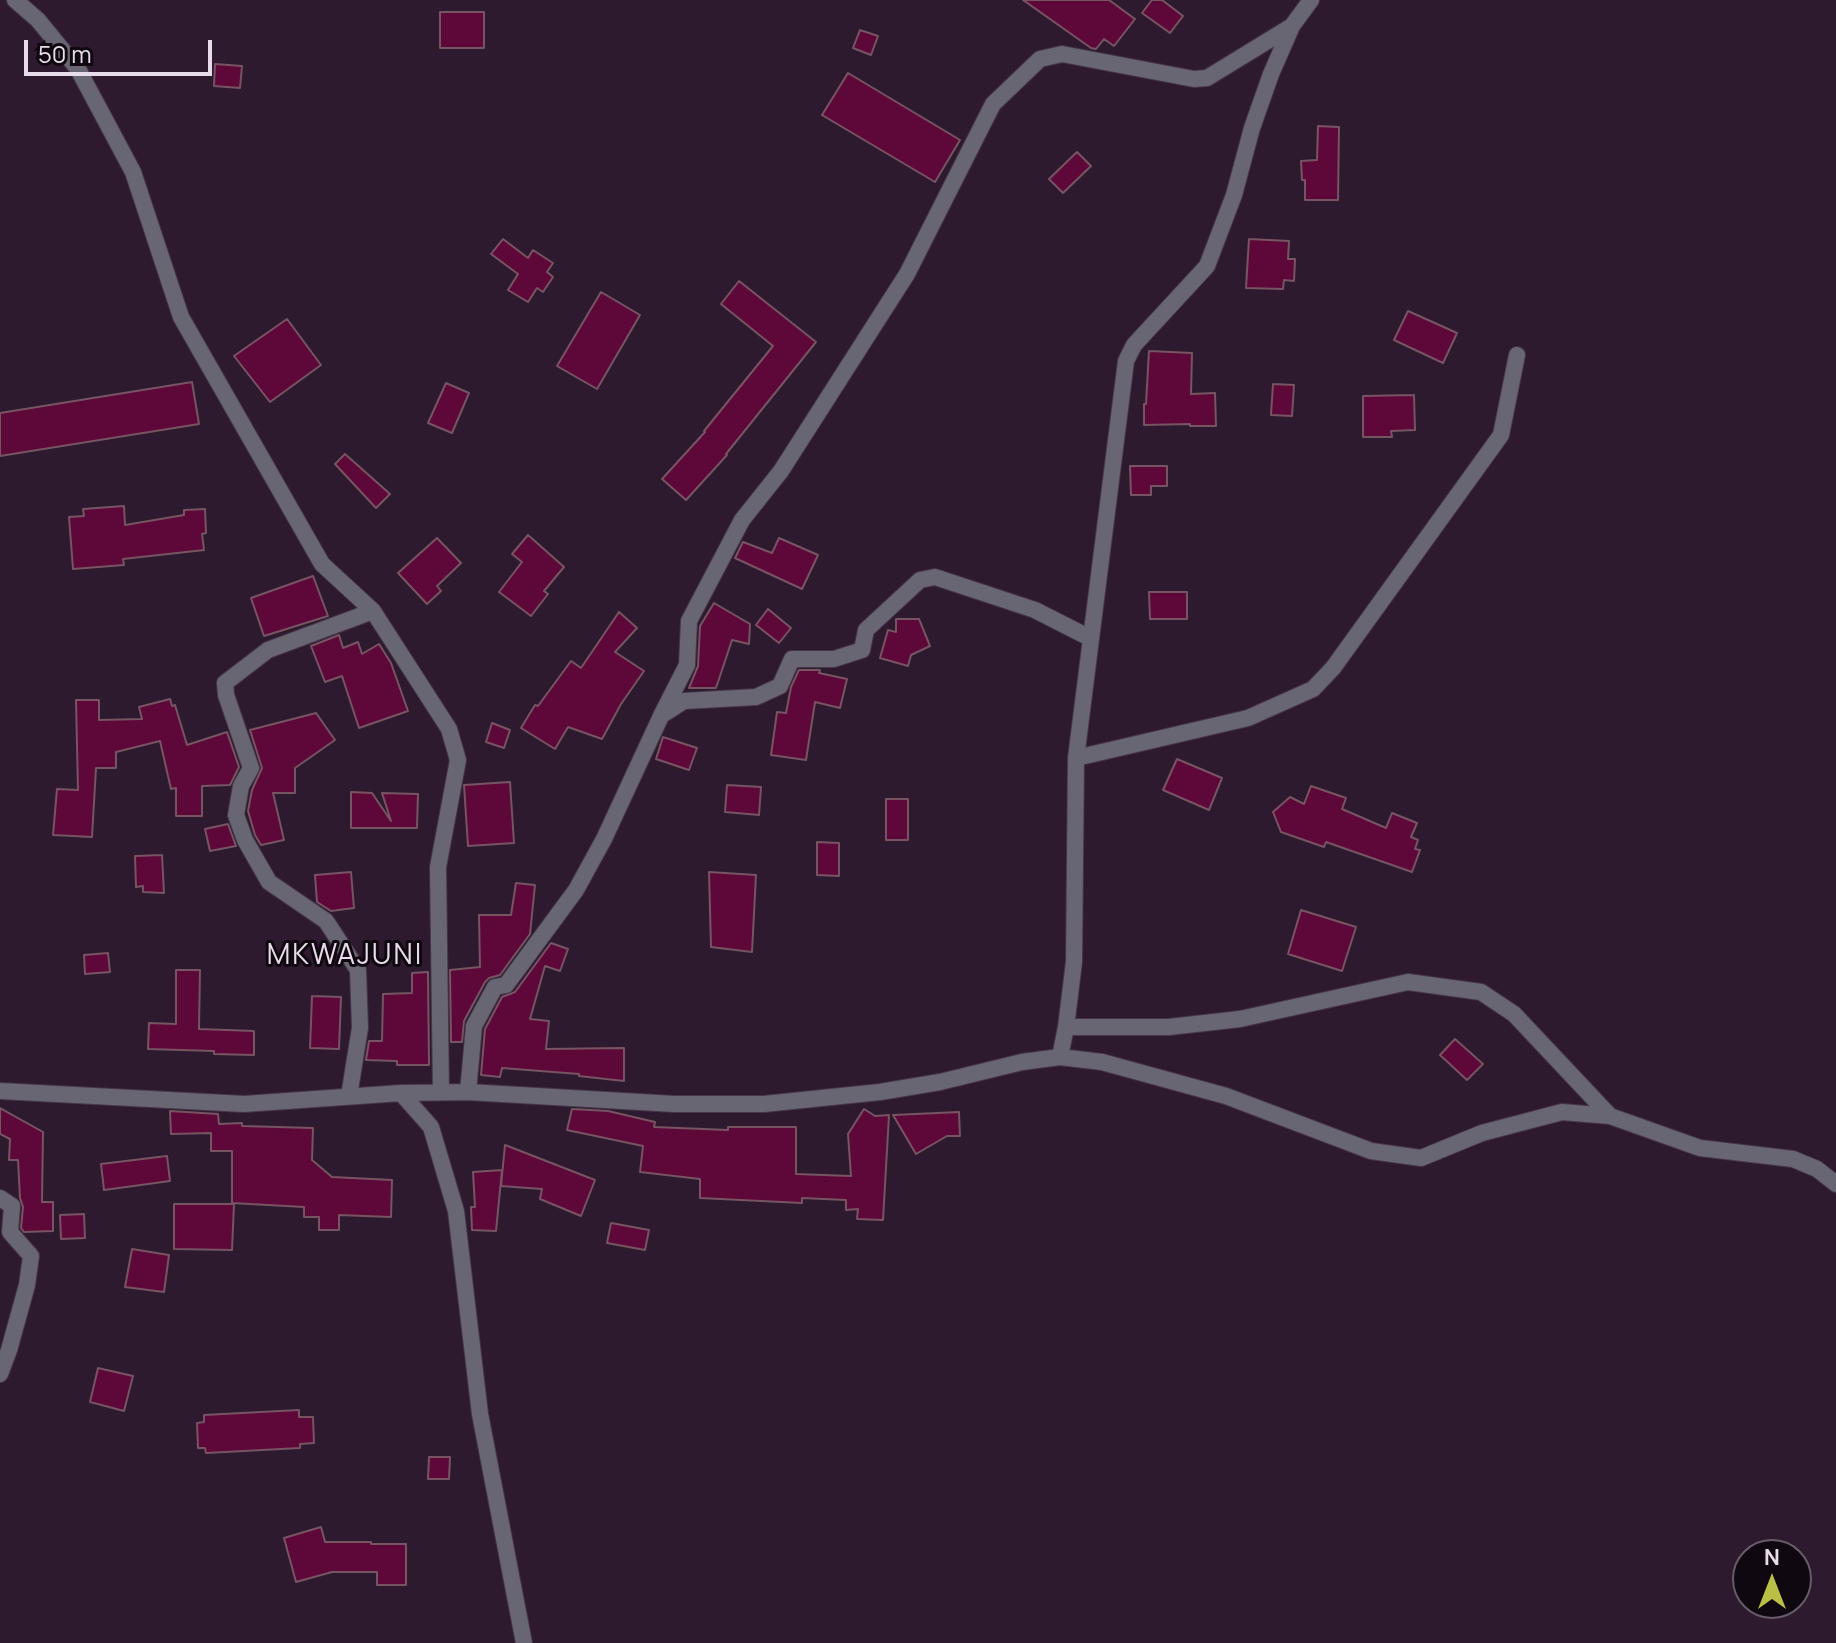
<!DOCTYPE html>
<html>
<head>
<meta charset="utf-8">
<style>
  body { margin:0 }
  #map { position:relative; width:1836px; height:1643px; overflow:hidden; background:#2d1a2f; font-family:Manrope,sans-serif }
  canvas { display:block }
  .north { position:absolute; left:1732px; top:1539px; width:80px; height:80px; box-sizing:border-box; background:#100811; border:2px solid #675d68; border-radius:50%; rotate:0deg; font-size:22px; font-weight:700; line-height:32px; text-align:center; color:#e9dcea }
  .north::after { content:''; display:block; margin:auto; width:28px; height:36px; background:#bac045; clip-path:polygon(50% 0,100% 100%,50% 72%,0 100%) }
  .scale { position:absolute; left:24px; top:40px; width:188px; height:36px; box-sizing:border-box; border:4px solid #e9dcea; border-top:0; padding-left:10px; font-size:24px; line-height:28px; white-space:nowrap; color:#e9dcea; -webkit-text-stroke:6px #100811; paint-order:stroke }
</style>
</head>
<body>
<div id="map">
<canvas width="1836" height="1643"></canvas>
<div class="north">N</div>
<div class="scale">50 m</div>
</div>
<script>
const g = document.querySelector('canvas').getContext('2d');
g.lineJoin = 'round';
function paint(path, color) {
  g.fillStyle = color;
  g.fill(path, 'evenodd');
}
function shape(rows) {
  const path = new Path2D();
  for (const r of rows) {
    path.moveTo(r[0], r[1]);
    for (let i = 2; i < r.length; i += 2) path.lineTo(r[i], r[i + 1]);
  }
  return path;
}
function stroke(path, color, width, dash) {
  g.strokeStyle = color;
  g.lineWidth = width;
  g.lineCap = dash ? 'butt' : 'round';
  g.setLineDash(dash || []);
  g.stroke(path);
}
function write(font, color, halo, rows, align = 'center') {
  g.font = font + ' Manrope,sans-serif';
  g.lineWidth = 6;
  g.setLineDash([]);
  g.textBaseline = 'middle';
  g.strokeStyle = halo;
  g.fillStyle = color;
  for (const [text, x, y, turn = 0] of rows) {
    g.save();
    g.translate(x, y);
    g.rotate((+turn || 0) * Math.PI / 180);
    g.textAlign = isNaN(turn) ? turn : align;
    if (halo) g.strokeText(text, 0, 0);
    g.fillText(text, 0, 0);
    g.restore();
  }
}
const building = shape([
  [1023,0,1109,0,1135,19,1114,46,1104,39,1096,49,1091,48,1023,0],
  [1152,0,1162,0,1183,16,1170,33,1142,13,1152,0],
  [440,12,484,12,484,48,440,48,440,12],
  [860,30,878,36,871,55,853,48,860,30],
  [215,64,242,66,240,88,214,86,215,64],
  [848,73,960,140,935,182,822,115,848,73],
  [1318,126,1339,127,1338,200,1305,200,1305,180,1302,180,1301,161,1317,160,1318,126],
  [1077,152,1091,166,1063,193,1049,179,1077,152],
  [503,239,528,258,533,250,553,263,547,272,553,277,543,292,537,288,528,302,508,290,518,274,491,254,503,239],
  [1249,239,1289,241,1288,259,1295,259,1294,281,1284,280,1283,289,1246,288,1249,239],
  [739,281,816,342,726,454,727,455,686,500,662,479,705,432,704,431,773,346,721,304,739,281],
  [601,292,640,315,597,389,557,366,601,292],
  [1408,311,1457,333,1443,363,1394,340,1408,311],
  [287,319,321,365,270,402,234,356,287,319],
  [1149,351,1192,353,1191,394,1215,393,1216,426,1190,426,1190,424,1144,425,1144,404,1146,404,1149,351],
  [192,382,199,424,0,456,0,413,192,382],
  [446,383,469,393,452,433,428,423,446,383],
  [1273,384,1294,385,1292,416,1271,415,1273,384],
  [1414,395,1415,430,1391,431,1392,437,1363,437,1363,396,1414,395],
  [345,454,390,494,376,508,335,464,345,454],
  [1130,466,1167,466,1167,486,1151,486,1151,495,1131,495,1130,466],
  [124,506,125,525,184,515,184,510,205,509,206,533,202,534,204,550,123,559,124,565,73,569,69,517,84,516,83,509,124,506],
  [528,535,564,567,544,591,548,594,531,616,499,592,522,562,512,554,528,535],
  [437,538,461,563,437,586,441,591,427,604,398,573,437,538],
  [779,538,818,555,802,589,735,558,743,542,772,553,779,538],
  [313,576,328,616,264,636,251,598,313,576],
  [1149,592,1187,592,1187,619,1150,619,1149,592],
  [714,603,750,624,749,644,732,640,716,688,689,688,698,666,700,626,714,603],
  [768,609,791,628,779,643,756,625,768,609],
  [619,612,637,628,615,652,644,671,621,704,602,739,568,727,555,749,521,728,535,705,538,706,571,661,581,668,619,612],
  [896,619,919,619,930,646,911,655,908,666,880,658,888,630,896,632,896,619],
  [339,635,343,648,358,642,362,654,379,644,391,663,408,711,359,728,342,676,325,682,311,646,339,635],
  [799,670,820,670,819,673,847,679,840,708,815,702,806,760,771,755,777,712,786,713,791,687,799,670],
  [170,699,172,706,175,705,187,745,227,732,239,767,230,785,202,786,202,816,176,816,176,788,171,789,160,741,116,752,116,768,96,768,92,837,53,835,57,789,78,790,76,700,99,700,99,720,142,719,139,707,170,699],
  [316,713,335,740,295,768,295,793,273,793,284,840,261,845,255,835,248,811,252,790,262,768,250,730,316,713],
  [492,723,510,730,504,748,486,742,492,723],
  [663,737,697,748,689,770,656,759,663,737],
  [1177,759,1222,778,1209,810,1163,790,1177,759],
  [510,782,514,843,468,846,464,785,510,782],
  [727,785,761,787,759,815,725,812,727,785],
  [1311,786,1346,798,1342,809,1386,828,1392,813,1417,823,1411,837,1418,840,1415,849,1420,850,1412,872,1326,842,1324,847,1281,832,1273,812,1290,797,1304,804,1311,786],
  [351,792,372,793,391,821,382,793,418,794,417,828,351,828,351,792],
  [886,799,908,799,908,840,886,840,886,799],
  [228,824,236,846,210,851,205,829,228,824],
  [817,842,839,843,839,876,817,875,817,842],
  [162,855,164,893,143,892,143,886,136,887,135,856,162,855],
  [351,872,354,908,331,911,317,902,315,875,351,872],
  [709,872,756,875,752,952,711,947,709,872],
  [516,883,535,885,530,934,500,975,489,978,485,982,464,1021,462,1042,451,1042,450,970,480,967,479,915,511,915,516,883],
  [1301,910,1356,927,1342,971,1288,954,1301,910],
  [551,943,568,949,560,971,545,966,530,1019,549,1021,546,1049,624,1048,624,1081,579,1076,579,1074,502,1068,500,1077,481,1075,485,1029,502,997,515,992,551,943],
  [108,953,110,972,85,974,84,955,108,953],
  [176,970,200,970,199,1029,254,1031,254,1055,214,1054,214,1051,148,1049,149,1023,176,1024,176,970],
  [428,972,429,1065,397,1065,397,1061,366,1060,369,1041,382,1041,383,994,412,993,412,973,428,972],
  [312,996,341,997,339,1049,310,1048,312,996],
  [1455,1039,1483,1064,1467,1080,1440,1055,1455,1039],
  [0,1108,43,1132,42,1202,53,1202,53,1231,24,1232,21,1228,23,1207,20,1198,18,1160,9,1160,10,1139,0,1134,0,1108],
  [572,1109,608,1111,655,1122,654,1127,728,1130,728,1127,796,1127,796,1174,851,1176,848,1134,864,1109,875,1116,889,1115,883,1220,857,1219,858,1209,846,1210,846,1200,802,1198,802,1203,700,1198,700,1179,640,1172,643,1146,567,1130,572,1109],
  [170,1111,218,1114,219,1124,242,1123,242,1126,313,1128,312,1160,332,1177,392,1180,391,1217,339,1215,339,1230,319,1230,319,1217,304,1217,304,1207,232,1203,232,1151,211,1151,211,1133,171,1134,170,1111],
  [959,1112,960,1136,947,1136,916,1154,893,1115,959,1112],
  [505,1145,595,1180,581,1216,540,1199,542,1189,501,1186,505,1145],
  [167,1156,170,1181,104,1190,101,1164,167,1156],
  [502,1170,496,1231,472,1230,471,1207,475,1207,473,1172,502,1170],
  [174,1204,234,1204,232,1250,174,1249,174,1204],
  [84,1214,85,1238,61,1239,60,1215,84,1214],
  [611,1223,649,1230,645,1250,607,1243,611,1223],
  [132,1249,169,1255,164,1292,125,1287,132,1249],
  [98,1368,133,1376,124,1411,90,1402,98,1368],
  [299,1410,299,1417,313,1417,314,1443,300,1444,300,1448,206,1453,205,1448,198,1448,197,1423,204,1422,204,1415,299,1410],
  [429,1457,450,1457,449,1479,428,1479,429,1457],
  [321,1527,325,1542,371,1542,371,1544,406,1544,406,1585,377,1585,377,1572,332,1572,296,1582,284,1538,321,1527]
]);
const minor = shape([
  [15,0,38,20,78,69,133,172,181,317,322,564,373,611,449,729,458,760,438,867,441,1092],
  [662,715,684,701,756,697,780,686,792,659,834,659,862,650,866,630,920,580,935,577,1035,610,1090,638],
  [1076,758,1248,718,1313,689,1333,668,1501,435,1517,355],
  [1066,1027,1169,1027,1240,1019,1408,982,1481,992,1514,1014,1610,1116],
  [1060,1057,1066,1027,1074,962,1076,758,1126,361,1134,345,1207,266,1234,195,1252,128,1271,74,1292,26,1311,0],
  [0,1091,244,1104,401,1093,431,1127,456,1211,480,1414,524,1643],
  [468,1092,474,1026,495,987,506,985,576,890,604,839,661,716,687,665,689,621,742,520,781,471,907,274,993,104,1040,59,1062,54,1194,79,1207,78,1292,26],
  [401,1093,468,1092,674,1104,764,1104,880,1092,940,1082,1022,1062,1060,1057,1102,1062,1226,1096,1371,1151,1421,1158,1482,1133,1562,1112,1610,1116,1700,1148,1793,1159,1817,1169,1836,1184],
  [349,1096,360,1028,358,970,326,921,269,882,245,840,236,815,241,786,251,768,226,695,225,683,268,650,373,611],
  [0,1198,12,1206,10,1232,31,1256,27,1285,9,1350,0,1374]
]);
const quarterNames = [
  ["MKWAJUNI",345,956]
];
paint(building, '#5e0739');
stroke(building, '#765462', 2);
stroke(minor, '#473549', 18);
stroke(minor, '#686673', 16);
g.letterSpacing = '2px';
write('28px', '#e9dcea', '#100811', quarterNames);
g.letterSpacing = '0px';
</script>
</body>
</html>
